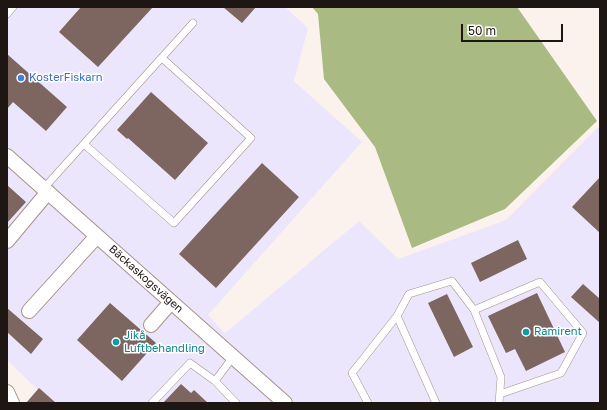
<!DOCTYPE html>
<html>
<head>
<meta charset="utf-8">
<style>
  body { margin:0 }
  #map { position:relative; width:607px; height:410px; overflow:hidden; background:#fcf2ed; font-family:"Golos Text",sans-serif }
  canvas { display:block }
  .frame { position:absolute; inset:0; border:8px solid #1e1612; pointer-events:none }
  .scale { position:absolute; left:461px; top:24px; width:102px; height:18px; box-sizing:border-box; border:2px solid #1e1612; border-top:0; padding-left:5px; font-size:12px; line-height:14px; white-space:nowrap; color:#1e1612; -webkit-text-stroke:3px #fff; paint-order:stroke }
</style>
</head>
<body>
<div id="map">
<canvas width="607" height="410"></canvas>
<div class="frame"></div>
<div class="scale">50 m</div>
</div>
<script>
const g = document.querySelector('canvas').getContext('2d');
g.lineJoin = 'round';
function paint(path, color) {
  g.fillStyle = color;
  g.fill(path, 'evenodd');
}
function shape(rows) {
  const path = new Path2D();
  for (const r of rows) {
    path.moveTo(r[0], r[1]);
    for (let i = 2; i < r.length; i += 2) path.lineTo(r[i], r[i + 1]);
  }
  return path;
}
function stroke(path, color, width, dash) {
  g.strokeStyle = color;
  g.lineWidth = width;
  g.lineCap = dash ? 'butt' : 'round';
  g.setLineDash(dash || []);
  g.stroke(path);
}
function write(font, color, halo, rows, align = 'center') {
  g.font = font + ' "Golos Text",sans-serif';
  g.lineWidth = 3;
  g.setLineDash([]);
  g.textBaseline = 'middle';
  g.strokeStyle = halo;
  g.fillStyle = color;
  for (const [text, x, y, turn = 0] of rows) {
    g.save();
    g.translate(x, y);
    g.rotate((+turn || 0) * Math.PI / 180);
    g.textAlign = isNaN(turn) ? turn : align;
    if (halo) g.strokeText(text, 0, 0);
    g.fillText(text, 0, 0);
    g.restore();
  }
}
const industrial = shape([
  [7,7,285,7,308,28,294,81,362,142,208,315,225,333,359,221,398,259,506,220,598,127,600,129,600,403,51,403,7,360]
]);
const forest = shape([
  [312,7,517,7,597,121,505,209,412,248,375,147,324,79,318,14]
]);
const building = shape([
  [81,7,153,7,98,67,59,32],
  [223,7,256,7,242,23],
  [7,54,67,107,46,131,13,102,7,109],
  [151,92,208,143,175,180,128,138,127,139,117,130],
  [262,163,299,197,216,288,179,254],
  [600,177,600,233,572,207],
  [7,185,26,202,7,223],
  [518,240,527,259,480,282,471,263],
  [583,284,600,299,600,323,571,297],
  [537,293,565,352,526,371,515,349,506,353,488,316],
  [447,294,473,347,454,357,428,303],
  [110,303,156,343,122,381,77,340],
  [7,308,43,339,31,354,7,332],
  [181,384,191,393,194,390,208,403,163,403],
  [39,388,56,403,26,403]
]);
const service = shape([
  [7,14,13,7],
  [84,144,174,223,251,138,162,58],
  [44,188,193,23],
  [474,310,540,282,583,333,561,373,500,394],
  [397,316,436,403],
  [233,357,215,381,236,403],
  [152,403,190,363,215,381],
  [368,403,352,373,397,316,409,294,452,281,474,310,501,377,499,403]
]);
const minor = shape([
  [7,156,285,403],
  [7,241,48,192],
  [29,311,97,236],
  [151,325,171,302],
  [7,392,12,403]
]);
const markers = [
  [21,78,4,"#3f7fe0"],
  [526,332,4,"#0f9aa8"],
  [116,342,4,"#0f9aa8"]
];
const shopNames = [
  ["KosterFiskarn",29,78]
];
const streetNames = [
  ["Bäckaskogsvägen",146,279,42]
];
const cultureNames = [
  ["Ramirent",534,332],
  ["Jikå",124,336],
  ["Luftbehandling",124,349]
];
paint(industrial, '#ece6fc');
paint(forest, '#a9ba83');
paint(building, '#7d6560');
stroke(service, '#a89287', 8);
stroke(minor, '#a89287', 16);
stroke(service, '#fff', 7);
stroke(minor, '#fff', 14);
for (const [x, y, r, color] of markers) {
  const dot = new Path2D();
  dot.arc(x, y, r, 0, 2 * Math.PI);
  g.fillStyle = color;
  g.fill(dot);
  stroke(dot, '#fff', 1.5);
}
write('11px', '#366cbe', '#fff', shopNames, 'left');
write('11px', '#1e1612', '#fff', streetNames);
write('11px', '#0d838f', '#fff', cultureNames, 'left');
</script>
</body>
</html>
